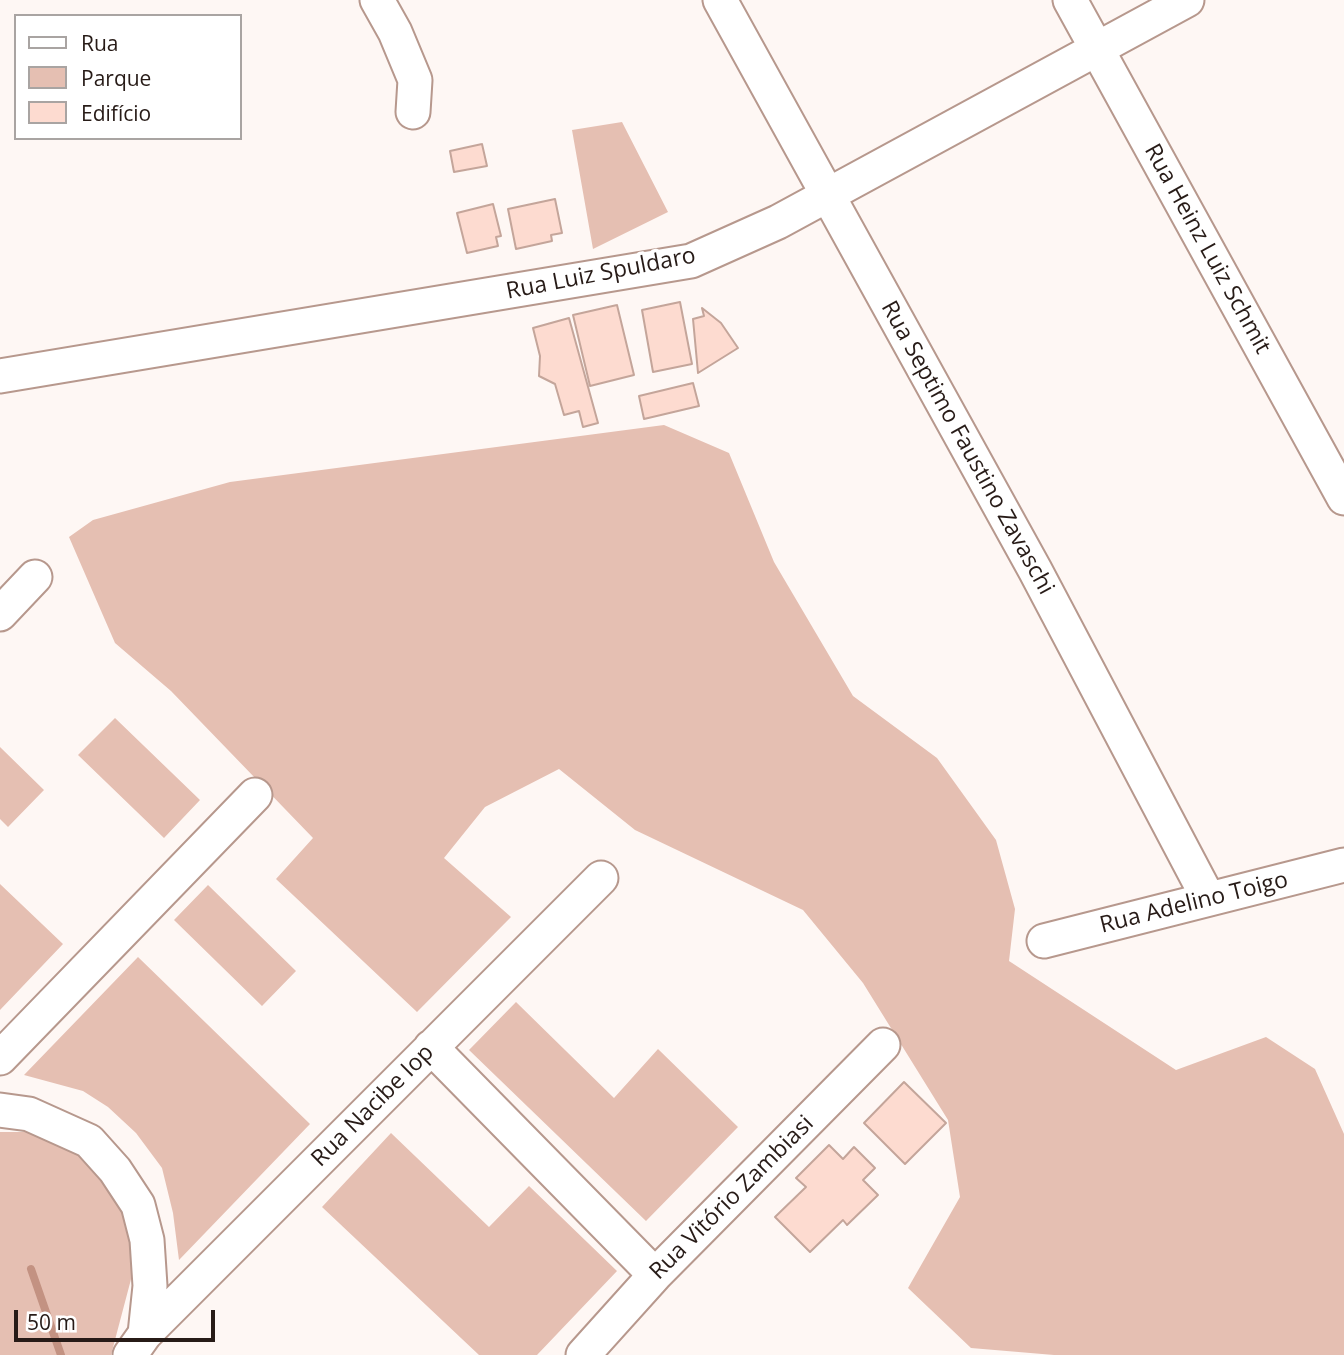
<!DOCTYPE html>
<html>
<head>
<meta charset="utf-8">
<style>
  body { margin:0 }
  #map { position:relative; width:1344px; height:1355px; overflow:hidden; background:#fef7f4; font-family:"Open Sans",sans-serif }
  canvas { display:block }
  .legend { position:absolute; left:14px; top:14px; width:228px; height:126px; box-sizing:border-box; background:#fff; border:2px solid #a9a4a2; margin:0; padding:9px 12px; list-style:none; font-size:21px; color:#271b17 }
  .legend li { display:flex; align-items:center; gap:14px; height:35px }
  .legend b { width:35px; border:2px solid #a9a4a2 }
  .scale { position:absolute; left:14px; top:1310px; width:201px; height:32px; box-sizing:border-box; border:4px solid #271b17; border-top:0; padding-left:9px; font-size:21px; line-height:24px; white-space:nowrap; color:#271b17; -webkit-text-stroke:5px #fff; paint-order:stroke }
</style>
</head>
<body>
<div id="map">
<canvas width="1344" height="1355"></canvas>
<ul class="legend">
<li><b style="height:9px;background:#fff"></b>Rua</li>
<li><b style="height:19px;background:#e5bfb2"></b>Parque</li>
<li><b style="height:19px;background:#fddbd0"></b>Edifício</li>
</ul>
<div class="scale">50 m</div>
</div>
<script>
const g = document.querySelector('canvas').getContext('2d');
g.lineJoin = 'round';
function paint(path, color) {
  g.fillStyle = color;
  g.fill(path, 'evenodd');
}
function shape(rows) {
  const path = new Path2D();
  for (const r of rows) {
    path.moveTo(r[0], r[1]);
    for (let i = 2; i < r.length; i += 2) path.lineTo(r[i], r[i + 1]);
  }
  return path;
}
function stroke(path, color, width, dash) {
  g.strokeStyle = color;
  g.lineWidth = width;
  g.lineCap = dash ? 'butt' : 'round';
  g.setLineDash(dash || []);
  g.stroke(path);
}
function write(font, color, halo, rows, align = 'center') {
  g.font = font + ' "Open Sans",sans-serif';
  g.lineWidth = 7;
  g.setLineDash([]);
  g.textBaseline = 'middle';
  g.strokeStyle = halo;
  g.fillStyle = color;
  for (const [text, x, y, turn = 0] of rows) {
    g.save();
    g.translate(x, y);
    g.rotate((+turn || 0) * Math.PI / 180);
    g.textAlign = isNaN(turn) ? turn : align;
    if (halo) g.strokeText(text, 0, 0);
    g.fillText(text, 0, 0);
    g.restore();
  }
}
const green = shape([
  [622,122,668,212,593,249,572,130],
  [664,425,729,453,774,562,853,696,937,758,996,840,1015,909,1009,961,1176,1070,1266,1037,1315,1069,1344,1134,1344,1355,1054,1355,971,1348,908,1288,960,1197,948,1120,863,983,803,910,635,830,559,769,485,807,444,858,511,917,417,1012,276,879,313,838,171,691,115,643,69,537,93,520,230,482],
  [115,718,200,800,164,838,78,755],
  [0,747,44,790,8,827,0,819],
  [0,884,63,944,0,1010],
  [208,885,296,971,262,1006,174,920],
  [138,957,310,1124,179,1260,173,1213,162,1168,136,1133,108,1107,83,1091,24,1075],
  [516,1002,614,1098,658,1049,738,1127,646,1221,469,1050],
  [0,1132,26,1132,81,1149,125,1199,139,1249,111,1355,0,1355],
  [391,1133,489,1227,529,1186,617,1271,537,1355,479,1355,322,1207]
]);
const stream = shape([
  [31,1269,61,1355]
]);
const building = shape([
  [482,144,487,166,454,172,450,151,482,144],
  [555,199,562,233,551,235,552,241,516,249,508,209,555,199],
  [493,204,501,236,496,237,498,246,467,253,457,213,493,204],
  [680,302,692,364,653,372,642,310,680,302],
  [617,305,634,375,590,386,573,315,617,305],
  [702,308,721,323,738,348,698,373,693,319,704,316,702,308],
  [569,318,598,423,583,427,579,411,564,415,555,384,539,376,540,356,533,328,569,318],
  [693,383,699,406,644,419,639,396,693,383],
  [904,1082,946,1123,905,1164,864,1123,904,1082],
  [829,1145,843,1159,854,1147,875,1168,863,1180,878,1195,847,1225,843,1220,810,1252,775,1217,806,1187,796,1178,829,1145]
]);
const minor = shape([
  [377,0,395,32,415,80,413,112],
  [720,0,1035,570,1208,898],
  [1070,0,1344,498],
  [0,376,691,261,778,222,1187,0],
  [0,614,35,577],
  [1044,941,1344,865],
  [431,1047,655,1275],
  [0,1058,255,795],
  [0,1110,29,1114,89,1141,115,1170,138,1205,147,1240,150,1286,145,1334,130,1355],
  [145,1334,601,878],
  [583,1355,655,1275,883,1045]
]);
const streetNames = [
  ["Rua Heinz Luiz Schmit",1207,249,61],
  ["Rua Luiz Spuldaro",601,274,-11],
  ["Rua Septimo Faustino Zavaschi",967,448,61],
  ["Rua Adelino Toigo",1194,903,-14],
  ["Rua Nacibe Iop",373,1106,-45],
  ["Rua Vitório Zambiasi",732,1198,-45]
];
paint(green, '#e5bfb2');
stroke(stream, '#c39282', 8);
paint(building, '#fddbd0');
stroke(building, '#c4a59a', 2);
stroke(minor, '#b7988d', 37);
stroke(minor, '#fff', 33);
write('23px', '#271b17', '#fff', streetNames);
</script>
</body>
</html>
